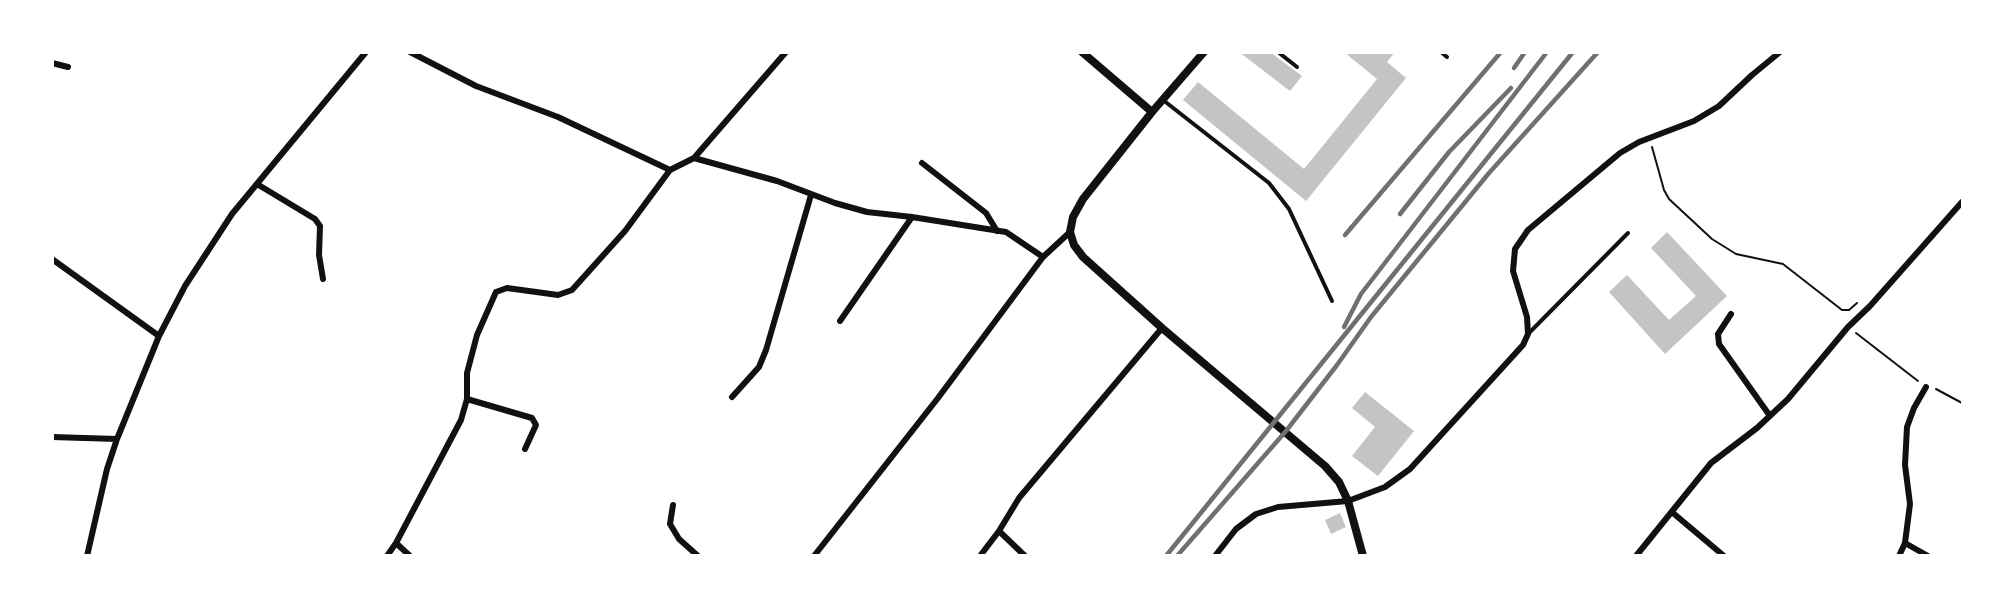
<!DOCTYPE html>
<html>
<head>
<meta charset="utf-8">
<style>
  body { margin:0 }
  #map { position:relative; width:2015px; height:608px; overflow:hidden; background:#fff; font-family:"Archivo Narrow",sans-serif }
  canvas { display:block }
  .frame { position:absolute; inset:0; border:54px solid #fff; pointer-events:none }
</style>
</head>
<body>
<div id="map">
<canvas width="2015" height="608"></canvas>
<div class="frame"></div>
</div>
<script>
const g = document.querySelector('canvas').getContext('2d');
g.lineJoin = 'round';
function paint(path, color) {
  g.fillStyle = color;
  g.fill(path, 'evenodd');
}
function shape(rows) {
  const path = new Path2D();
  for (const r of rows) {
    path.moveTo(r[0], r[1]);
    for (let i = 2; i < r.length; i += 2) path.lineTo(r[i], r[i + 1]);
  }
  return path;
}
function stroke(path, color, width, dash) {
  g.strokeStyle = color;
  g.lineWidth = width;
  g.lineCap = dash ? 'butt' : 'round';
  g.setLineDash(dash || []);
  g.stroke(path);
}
const building = shape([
  [1239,52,1270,52,1302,76,1290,91],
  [1344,52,1395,52,1387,62,1406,78,1306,201,1183,100,1198,82,1304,169,1377,79],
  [1667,232,1727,296,1665,354,1609,292,1627,275,1669,320,1696,296,1651,248],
  [1365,392,1414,431,1378,476,1352,456,1375,427,1352,408],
  [1340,513,1346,527,1331,534,1325,520]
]);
const path = shape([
  [1652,147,1664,190,1669,199,1712,239,1736,254,1783,264,1842,310,1849,310,1857,303],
  [1856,333,1918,381],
  [1936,389,1962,403]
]);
const service = shape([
  [1278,52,1297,67],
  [1441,52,1447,57],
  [1163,100,1269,183,1289,209,1332,301],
  [1529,333,1628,233]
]);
const minor = shape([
  [410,52,476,86,558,117,670,170],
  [52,63,68,67],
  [694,158,777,181,835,203,867,212,912,217,1006,232,1043,257],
  [922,163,986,213,997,231],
  [257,184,315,219,320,226,319,255,323,279],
  [52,259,159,336],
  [1731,314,1718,334,1719,344,1770,416],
  [840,321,912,217],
  [732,397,759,367,766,350,811,195],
  [467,399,532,418,536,425,525,449],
  [52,437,117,439],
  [673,505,670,524,679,539,698,556],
  [1673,513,1724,556],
  [999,531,1025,556],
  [396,543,410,556],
  [1905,543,1928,556],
  [87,556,107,469,117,439,159,336,185,286,232,214,366,52],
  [387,556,396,543,461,420,467,399,467,373,477,335,496,292,507,288,558,295,572,290,625,231,670,170,694,158,786,52],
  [814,556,938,398,1043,257,1070,232],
  [980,556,999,531,1019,498,1162,328],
  [1215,556,1236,529,1256,514,1278,507,1348,501,1385,487,1410,469,1523,345,1528,334,1527,317,1513,271,1515,249,1528,230,1620,153,1639,142,1694,121,1719,106,1752,75,1780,52],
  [1636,556,1711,463,1757,428,1788,399,1848,327,1870,306,1962,202],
  [1899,556,1905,543,1910,504,1905,465,1907,427,1914,408,1926,387]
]);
const tertiary = shape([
  [1082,52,1152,112],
  [1204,52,1152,112,1083,199,1073,217,1070,232,1074,245,1083,257,1162,328,1325,466,1339,482,1348,501,1363,556]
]);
const rail = shape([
  [1514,68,1525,52],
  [1400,214,1449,152,1511,88],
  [1345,235,1501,52],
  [1344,327,1361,294,1547,52],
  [1166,556,1573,52],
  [1177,556,1286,431,1337,365,1371,317,1489,173,1598,52]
]);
paint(building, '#c4c4c4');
stroke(path, '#111', 2);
stroke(service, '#111', 4);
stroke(minor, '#111', 6);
stroke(tertiary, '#111', 8);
stroke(rail, '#707070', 4.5);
</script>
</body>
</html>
